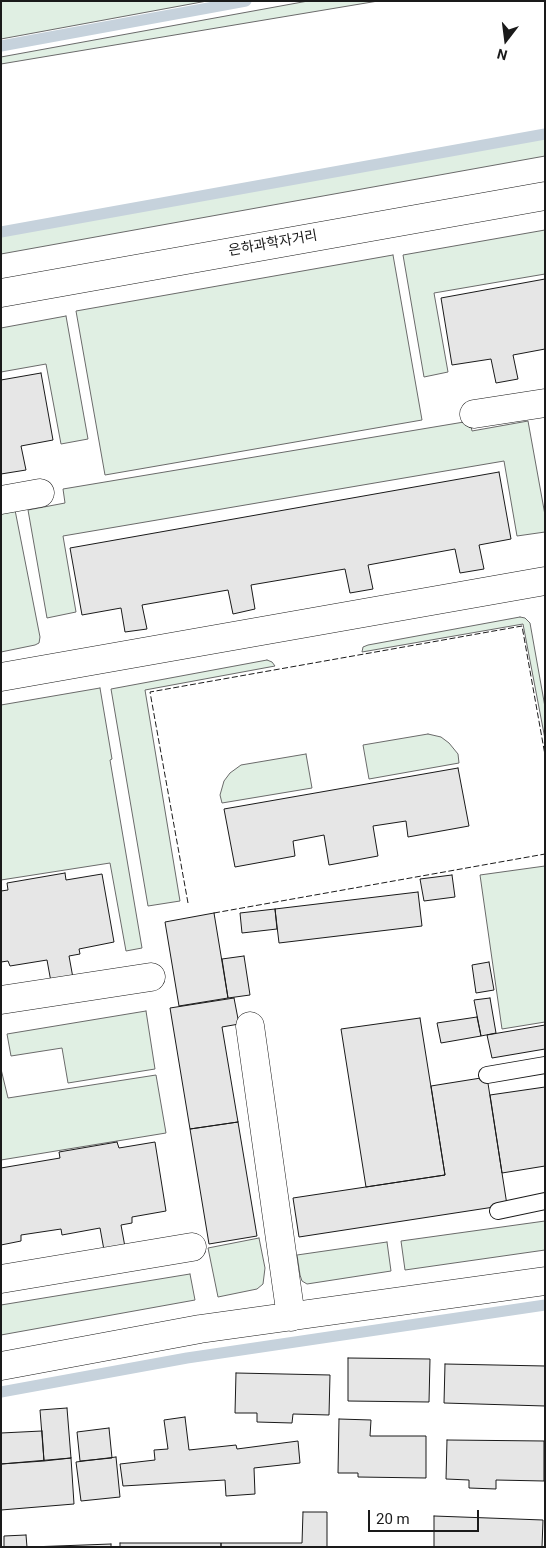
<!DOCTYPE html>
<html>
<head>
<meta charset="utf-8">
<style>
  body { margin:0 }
  #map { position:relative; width:546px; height:1548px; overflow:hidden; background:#fff; font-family:Roboto,sans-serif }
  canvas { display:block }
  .frame { position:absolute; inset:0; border:2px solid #1a1a1a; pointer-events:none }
  .north { position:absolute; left:481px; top:15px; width:50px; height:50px; -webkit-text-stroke:4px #fff; paint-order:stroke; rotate:195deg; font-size:14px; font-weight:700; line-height:20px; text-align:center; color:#1a1a1a }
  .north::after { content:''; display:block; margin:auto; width:18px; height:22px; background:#1a1a1a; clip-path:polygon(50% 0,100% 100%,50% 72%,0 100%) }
  .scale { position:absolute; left:368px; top:1510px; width:111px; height:22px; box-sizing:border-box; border:2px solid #1a1a1a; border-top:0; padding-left:6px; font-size:15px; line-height:18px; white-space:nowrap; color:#1a1a1a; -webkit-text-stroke:4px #fff; paint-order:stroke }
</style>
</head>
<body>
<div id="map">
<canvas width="546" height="1548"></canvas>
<div class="frame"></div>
<div class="north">N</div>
<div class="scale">20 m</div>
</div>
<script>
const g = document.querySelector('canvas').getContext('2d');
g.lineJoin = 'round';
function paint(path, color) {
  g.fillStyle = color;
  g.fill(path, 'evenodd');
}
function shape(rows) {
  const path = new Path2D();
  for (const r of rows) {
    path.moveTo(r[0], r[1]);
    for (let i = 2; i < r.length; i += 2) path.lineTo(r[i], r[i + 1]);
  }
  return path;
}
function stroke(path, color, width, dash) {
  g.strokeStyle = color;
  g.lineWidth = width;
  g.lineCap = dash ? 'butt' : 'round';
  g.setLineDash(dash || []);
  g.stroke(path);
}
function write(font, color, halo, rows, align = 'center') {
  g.font = font + ' Roboto,"Noto Sans KR",sans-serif';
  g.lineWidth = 4;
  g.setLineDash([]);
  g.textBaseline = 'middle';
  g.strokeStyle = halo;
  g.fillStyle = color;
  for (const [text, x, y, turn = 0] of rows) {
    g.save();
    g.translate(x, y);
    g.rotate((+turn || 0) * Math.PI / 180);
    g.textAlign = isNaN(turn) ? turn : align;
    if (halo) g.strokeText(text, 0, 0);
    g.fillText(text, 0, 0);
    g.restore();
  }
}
const green = shape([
  [1,1,207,1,1,39,1,1],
  [308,1,378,1,1,64,1,57,308,1],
  [545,138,545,156,1,254,1,236,545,138],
  [545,230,545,274,434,293,448,372,424,377,403,255,545,230],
  [393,255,422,420,105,475,76,311,393,255],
  [66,316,88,439,61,444,46,364,1,372,1,328,66,316],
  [470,421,472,431,528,421,545,515,545,532,517,536,504,461,63,536,76,612,47,618,28,510,65,503,63,489,470,421],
  [15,510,40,637,39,643,35,645,1,652,1,512,15,510],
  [520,617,525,618,530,623,545,707,545,739,523,624,362,652,363,647,368,645,520,617],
  [267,660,272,662,275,666,145,690,180,901,148,906,111,689,267,660],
  [100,688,112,759,110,760,142,948,126,951,110,863,1,880,1,705,100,688],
  [428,734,441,737,449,743,458,754,459,763,369,779,363,745,428,734],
  [306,754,312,788,222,803,220,795,224,781,230,773,241,765,306,754],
  [545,866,545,1022,502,1029,480,875,545,866],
  [146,1011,155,1069,68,1083,62,1048,11,1056,7,1034,146,1011],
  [1,1069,8,1098,156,1075,166,1133,1,1160,1,1069],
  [545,1221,545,1250,405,1270,401,1241,545,1221],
  [259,1238,265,1268,263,1284,257,1289,218,1297,208,1248,259,1238],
  [387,1242,391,1271,307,1284,302,1281,300,1275,297,1255,387,1242],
  [190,1274,195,1300,1,1335,1,1305,190,1274]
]);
const stream = shape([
  [1,46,246,1],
  [1,232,545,134],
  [1,1392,187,1358,545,1305]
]);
const building = shape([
  [545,279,545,349,513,355,518,379,496,383,491,359,452,365,441,298,545,279],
  [41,373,53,440,21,446,26,470,1,474,1,380,41,373],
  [499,472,511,539,479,545,484,569,460,573,455,549,368,565,373,589,350,593,345,569,251,585,255,609,233,614,228,590,142,605,147,629,125,632,121,608,82,615,70,548,499,472],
  [458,768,469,826,408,837,406,821,373,826,378,856,329,865,324,835,293,841,295,856,235,867,224,809,458,768],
  [65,873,66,880,102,874,114,942,79,949,80,954,69,956,73,978,51,982,47,960,10,966,8,961,1,962,1,891,8,890,7,883,65,873],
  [452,875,455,897,424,901,420,879,452,875],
  [418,892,422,926,279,943,275,909,418,892],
  [275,909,277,929,242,933,240,913,275,909],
  [214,913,228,998,179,1006,165,922,214,913],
  [244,956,250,995,228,998,222,959,244,956],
  [489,962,494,990,476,993,472,965,489,962],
  [234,998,239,1024,222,1027,238,1122,190,1129,170,1008,234,998],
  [490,998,496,1033,481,1036,474,1000,490,998],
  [477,1017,481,1036,441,1043,437,1023,477,1017],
  [420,1018,445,1175,366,1187,341,1029,420,1018],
  [545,1025,545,1049,492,1058,487,1035,545,1025],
  [487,1077,507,1205,299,1237,293,1198,445,1175,431,1086,487,1077],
  [545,1087,545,1166,502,1173,490,1095,545,1087],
  [238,1122,257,1236,209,1244,190,1129,238,1122],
  [117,1142,119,1148,155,1142,166,1211,132,1217,132,1223,121,1225,125,1247,104,1250,100,1228,62,1235,61,1229,21,1235,21,1241,1,1245,1,1168,60,1158,59,1152,117,1142],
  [348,1358,430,1359,429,1402,348,1401,348,1358],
  [445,1364,545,1366,545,1406,444,1403,445,1364],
  [236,1373,330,1375,329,1415,293,1414,292,1423,257,1422,257,1413,235,1413,236,1373],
  [67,1408,71,1458,44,1461,40,1410,67,1408],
  [185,1417,189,1450,236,1445,237,1449,298,1441,300,1463,254,1468,255,1494,226,1496,225,1480,123,1486,120,1464,155,1460,154,1450,168,1449,164,1420,185,1417],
  [339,1419,371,1420,370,1436,426,1436,426,1478,358,1477,358,1473,338,1473,339,1419],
  [109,1428,112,1458,80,1461,77,1432,109,1428],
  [42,1431,44,1461,1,1464,1,1433,42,1431],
  [447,1440,544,1441,544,1481,496,1480,496,1489,469,1488,469,1480,446,1479,447,1440],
  [116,1457,120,1497,81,1501,76,1462,116,1457],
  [71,1458,74,1504,1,1510,1,1464,71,1458],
  [303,1512,327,1512,327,1547,221,1547,221,1543,302,1543,303,1512],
  [434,1516,543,1520,542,1547,434,1547,434,1516],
  [26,1535,27,1547,4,1547,4,1536,26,1535],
  [120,1543,221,1543,221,1547,120,1547,120,1543],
  [111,1544,111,1547,30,1547,111,1544]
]);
const lane = shape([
  [487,1075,545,1065],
  [498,1211,545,1201]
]);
const street = shape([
  [1,293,545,196],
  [474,414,545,403],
  [1,500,40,493],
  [1,677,545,581],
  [1,1000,151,977],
  [250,1026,291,1317],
  [1,1279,192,1247],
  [1,1366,200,1329,545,1281]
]);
const fence = shape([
  [188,903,150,692,522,626,545,755],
  [214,913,545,854]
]);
const streetNames = [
  ["은하과학자거리",273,244,-10]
];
paint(green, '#e0efe3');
stroke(green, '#6a6a6a', 1);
stroke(stream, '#c6d2dc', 11);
paint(building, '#e6e6e6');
stroke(building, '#1a1a1a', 1);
stroke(lane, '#1a1a1a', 18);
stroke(street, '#1a1a1a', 29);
stroke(lane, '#fff', 16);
stroke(street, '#fff', 28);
stroke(fence, '#1a1a1a', 1, [6, 2.5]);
write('14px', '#1a1a1a', '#fff', streetNames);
</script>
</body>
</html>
